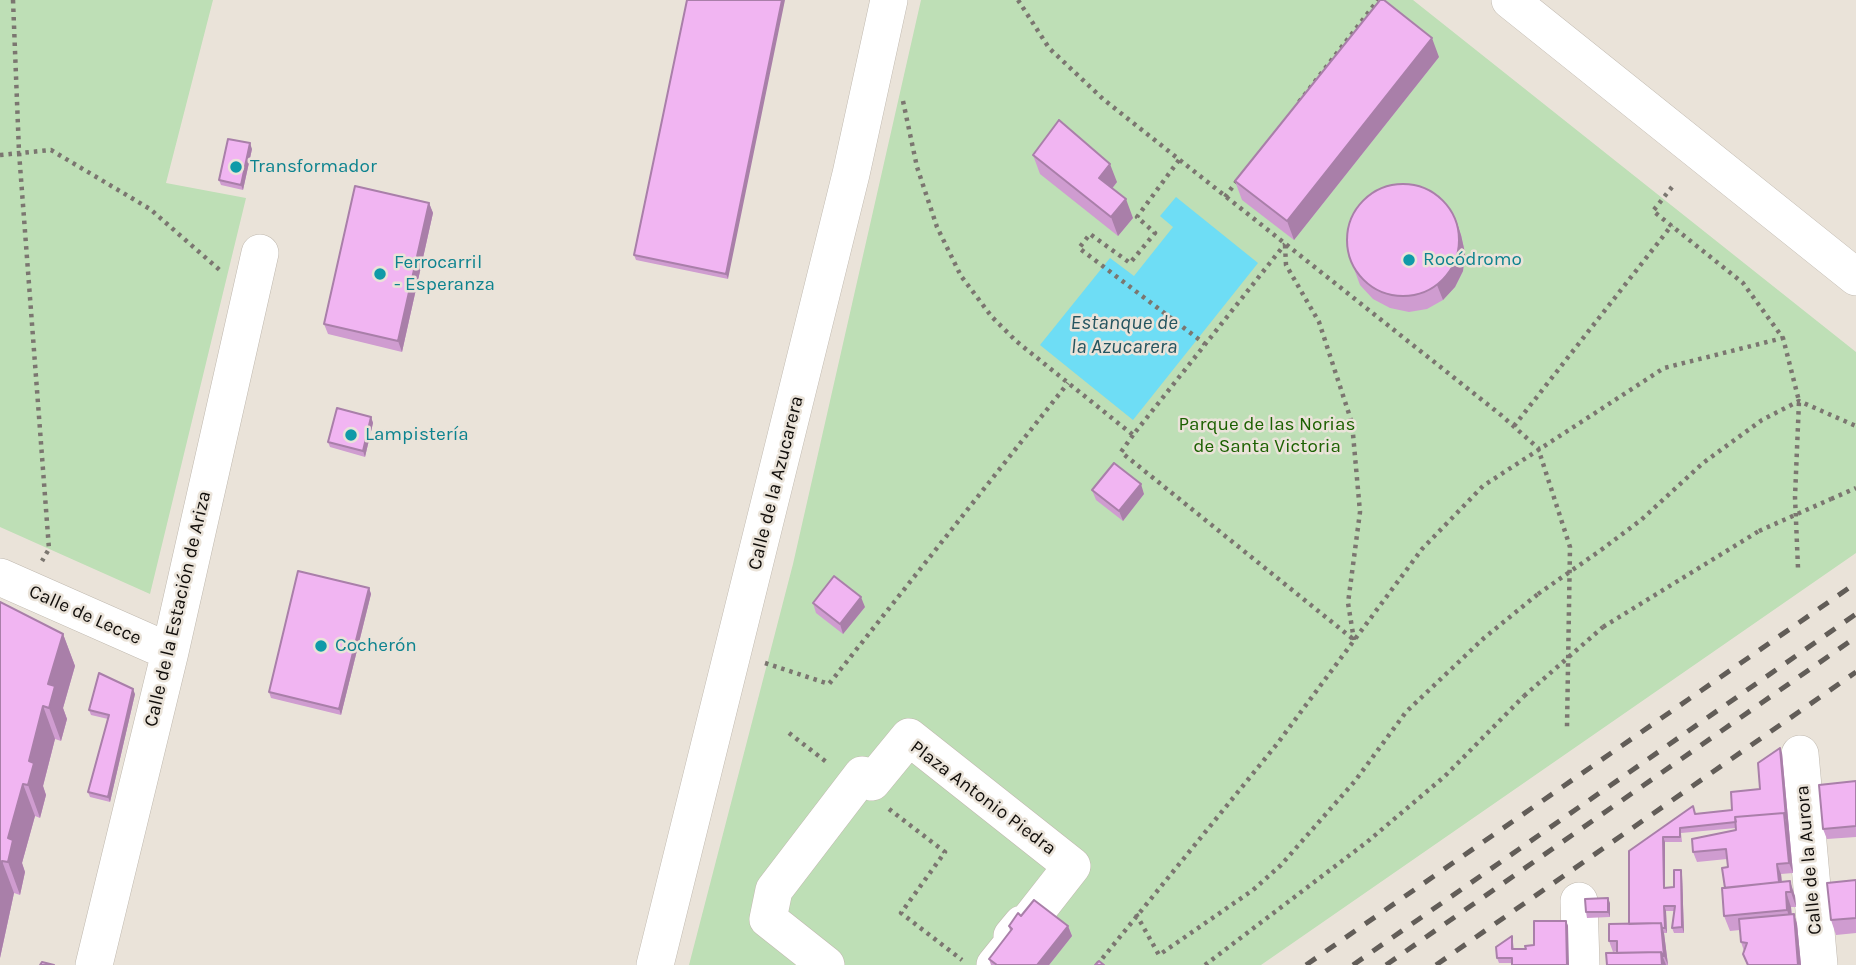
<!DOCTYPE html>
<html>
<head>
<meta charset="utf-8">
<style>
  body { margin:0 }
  canvas { display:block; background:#eae3d9 }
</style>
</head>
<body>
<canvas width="1856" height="965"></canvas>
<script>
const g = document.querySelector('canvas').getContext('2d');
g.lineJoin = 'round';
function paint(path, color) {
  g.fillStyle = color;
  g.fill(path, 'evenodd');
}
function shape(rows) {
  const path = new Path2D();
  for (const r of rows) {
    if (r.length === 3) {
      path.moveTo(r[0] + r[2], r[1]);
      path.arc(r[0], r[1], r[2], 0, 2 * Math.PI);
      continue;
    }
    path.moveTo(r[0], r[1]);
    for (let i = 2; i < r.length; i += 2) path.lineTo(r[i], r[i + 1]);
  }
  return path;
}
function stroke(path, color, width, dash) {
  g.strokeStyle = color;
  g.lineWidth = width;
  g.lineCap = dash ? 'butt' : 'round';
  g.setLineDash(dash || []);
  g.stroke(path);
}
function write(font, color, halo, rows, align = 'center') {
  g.font = font + ' Karla,sans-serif';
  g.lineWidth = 5;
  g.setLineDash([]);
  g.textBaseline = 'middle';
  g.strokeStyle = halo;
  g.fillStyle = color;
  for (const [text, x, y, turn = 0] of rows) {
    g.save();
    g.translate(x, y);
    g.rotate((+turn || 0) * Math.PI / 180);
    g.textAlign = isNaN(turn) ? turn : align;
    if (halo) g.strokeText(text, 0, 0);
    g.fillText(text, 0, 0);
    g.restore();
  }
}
const green = shape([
  [0,0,213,0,166,183,246,198,150,594,0,527],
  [921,0,1413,0,1856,352,1856,553,1261,965,689,965,793,564]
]);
const water = shape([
  [1176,197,1258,263,1133,420,1040,345,1110,258,1134,276,1173,227,1160,216]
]);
const path = shape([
  [13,0,19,152,49,549,42,561],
  [1018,0,1049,48,1103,99,1501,415,1538,448,1570,547,1567,727],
  [903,101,917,167,937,227,961,276,992,317,1016,341,1133,435,1285,244],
  [1299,102,1378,0],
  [0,155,51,150,150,209,222,272],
  [1179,160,1137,217,1155,233,1130,263,1090,234,1079,248,1205,344],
  [1672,187,1653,211,1743,283,1783,338,1799,401,1795,497,1798,568],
  [1225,197,1239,178],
  [1285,245,1286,265,1319,322,1352,423,1360,512,1348,603,1354,640],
  [1514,426,1672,225],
  [1133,435,1121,452,1353,639],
  [1831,499,1856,488],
  [1601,550,1641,520,1703,463,1762,420,1799,401,1856,426],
  [1603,627,1759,531],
  [765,663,829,684,1068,383],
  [789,733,829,764],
  [889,809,945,852,901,913,962,960],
  [1136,914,1159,955,1253,890,1281,865,1355,781,1406,712,1484,638,1538,594],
  [1097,965,1277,744,1422,549,1483,486,1664,368,1783,338],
  [1205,965,1367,842,1445,776,1524,696]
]);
const street = shape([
  [1510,0,1856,277],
  [0,577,170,652],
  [1800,754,1819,965],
  [1579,901,1581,965],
  [94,965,170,652,260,253],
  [655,965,851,174,889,0],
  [826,965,768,919,774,890,862,775,872,782,909,737,1072,866,1025,926,1022,924,1012,936,1016,939,995,965]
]);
const rail = shape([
  [1306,965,1856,583],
  [1353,965,1856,614],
  [1386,965,1856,637],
  [1436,965,1856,672]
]);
const pathBridge = shape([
  [1759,531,1831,499],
  [1538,594,1601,550],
  [1524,696,1603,627]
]);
const wall = shape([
  [687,0,728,279,636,260,634,255],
  [1439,57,1294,240,1242,200,1235,181],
  [252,149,243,190,221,185,219,180],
  [1033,155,1117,182,1112,189,1133,218,1118,236,1040,174],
  [429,203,433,213,402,352,328,334,324,324],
  [1456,220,1461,235,1465,253,1463,271,1455,287,1443,300,1427,309,1409,312,1390,308,1373,299,1360,285,1348,252],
  [371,417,373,423,365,457,330,447,328,442],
  [1092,490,1144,494,1123,521,1096,500],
  [369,588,371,594,341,715,271,698,269,692],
  [0,602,63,634,75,666,63,708,67,719,61,741,55,739,43,786,46,795,40,818,35,816,22,863,25,872,20,895,14,893,0,958],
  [813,603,865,607,843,634,816,613],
  [135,694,110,802,90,797,88,792,108,719,91,715,89,710],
  [1782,753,1793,873,1781,874,1782,882,1795,896,1796,907,1791,907,1792,914,1794,914,1797,924,1801,965,1747,965,1743,954,1744,951,1741,942,1740,930,1730,931,1724,916,1725,888,1728,867,1727,859,1697,862,1693,852,1736,830,1736,828,1681,833,1682,842,1665,842,1665,888,1674,887,1681,870,1682,875,1684,933,1674,933,1672,928,1674,911,1666,911,1667,933,1664,933,1668,965,1607,965,1617,953,1617,951,1613,952,1609,941,1629,924,1629,851,1695,814,1732,810,1760,789],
  [1856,781,1856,837,1827,839,1823,829],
  [1856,880,1856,933,1836,935,1831,920],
  [1610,903,1610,917,1587,918,1586,912],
  [1021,916,1068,926,1072,936,1049,965,991,965,989,959,1010,931,1009,926],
  [1566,921,1568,926,1512,963,1499,963,1497,958,1512,936,1513,942,1514,949,1526,949,1534,945]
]);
const shadedWall = shape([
  [782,0,785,0,728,279,726,274],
  [1432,38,1439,57,1294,240,1287,221],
  [250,143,252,149,243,190,241,185],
  [1110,164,1117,182,1105,197,1099,178],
  [1126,199,1133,218,1118,236,1111,217],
  [429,203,433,213,402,352,398,341],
  [1456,220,1461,235,1465,253,1463,271,1455,287,1443,300,1437,285],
  [371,417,373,423,365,457,363,451],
  [1141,484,1144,494,1123,521,1119,511],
  [369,588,371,594,341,715,339,709],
  [861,597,865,607,843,634,840,624],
  [63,634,75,666,63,708,67,719,61,741,49,708,48,684],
  [133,689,135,694,110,802,108,797],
  [43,706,55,739,43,786,46,795,40,818,28,785,29,761],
  [1780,748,1782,753,1793,873,1789,863],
  [23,784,35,816,22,863,25,872,20,895,8,862,8,838],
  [1663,837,1665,842,1665,893,1664,888],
  [2,861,14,893,0,958,0,870],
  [1777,864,1781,874,1783,897,1779,887],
  [1681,870,1682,875,1684,933,1682,927],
  [1790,881,1795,896,1796,907,1791,892],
  [1786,892,1791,907,1792,925,1787,910],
  [1608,898,1610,903,1610,917,1608,912],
  [1664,906,1666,911,1667,933,1665,928],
  [1794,914,1797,924,1801,965,1798,965],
  [1566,921,1568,926,1569,965,1567,965],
  [1661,923,1664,933,1668,965,1664,956],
  [1068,926,1072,936,1049,965,1037,965],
  [1661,952,1666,965,1662,965]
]);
const building = shape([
  [687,0,782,0,726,274,634,255,687,0],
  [1380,0,1384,0,1432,38,1287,221,1235,181,1380,0],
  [1059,120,1110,164,1099,178,1126,199,1111,217,1033,155,1059,120],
  [228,139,250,143,241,185,219,180,228,139],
  [1403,240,56],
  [355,186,429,203,398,341,324,324,355,186],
  [337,408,371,417,363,451,328,442,337,408],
  [1114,463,1141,484,1119,511,1092,490,1114,463],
  [298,571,369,588,339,709,269,692,298,571],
  [834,576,861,597,840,624,813,603,834,576],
  [0,602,63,634,48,684,55,686,49,708,43,706,29,761,34,763,28,785,23,784,8,838,13,840,8,862,2,861,0,870,0,602],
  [99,673,133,689,108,797,88,792,109,715,89,710,99,673],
  [1780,748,1786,818,1784,813,1735,817,1736,822,1680,828,1680,837,1663,837,1664,888,1674,887,1674,870,1681,870,1682,927,1672,928,1675,906,1664,906,1665,928,1662,928,1661,923,1629,924,1629,851,1693,806,1695,814,1732,810,1731,792,1760,789,1758,763,1780,748],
  [1856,781,1856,826,1823,829,1819,785,1856,781],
  [1784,813,1789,863,1777,864,1779,882,1725,888,1722,868,1728,867,1726,849,1693,852,1692,839,1736,830,1735,817,1784,813],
  [1856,880,1856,918,1831,920,1827,883,1856,880],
  [1790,881,1791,892,1786,892,1787,910,1724,916,1722,888,1790,881],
  [1608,898,1608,912,1586,912,1585,899,1608,898],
  [1034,900,1068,926,1037,965,997,965,989,959,1012,929,1009,926,1018,913,1021,916,1034,900],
  [1794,914,1798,965,1748,965,1743,954,1747,943,1741,942,1739,919,1794,914],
  [1534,921,1566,921,1567,965,1512,965,1512,958,1497,958,1496,947,1512,936,1512,949,1526,949,1525,946,1534,945,1534,921],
  [1661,923,1664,956,1663,956,1661,952,1617,953,1617,941,1609,941,1609,924,1661,923],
  [1661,952,1662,965,1607,965,1606,953,1661,952],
  [1099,961,1104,965,1095,965,1099,961],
  [42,962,54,965,40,965,42,962]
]);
const markers = [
  [236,167,7,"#0f9aa8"],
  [1409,260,7,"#0f9aa8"],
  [380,274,7,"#0f9aa8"],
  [351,435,7,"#0f9aa8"],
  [321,646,7,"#0f9aa8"]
];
const cultureNames = [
  ["Transformador",250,167],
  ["Rocódromo",1423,260],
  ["Ferrocarril",394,263],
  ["- Esperanza",394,285],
  ["Lampistería",365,435],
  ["Cocherón",335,646]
];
const parkNames = [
  ["Parque de las Norias",1267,425],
  ["de Santa Victoria",1267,447]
];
const streetNames = [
  ["Calle de la Azucarera",776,483,-76],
  ["Calle de la Estación de Ariza",178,609,-77],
  ["Calle de Lecce",85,615,24],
  ["Plaza Antonio Piedra",983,798,37],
  ["Calle de la Aurora",1809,860,-95]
];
const waterNames = [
  ["Estanque de",1124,323],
  ["la Azucarera",1124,347]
];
paint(green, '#bedfb6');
paint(water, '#6eddf5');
stroke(street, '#c0b9af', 38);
stroke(path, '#7b7670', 4.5, [3.5, 5]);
stroke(street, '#fff', 37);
stroke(rail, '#625d58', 5, [12, 12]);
stroke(pathBridge, '#7b7670', 4.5, [3.5, 5]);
paint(wall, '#cf9cd0');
paint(shadedWall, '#a97fa9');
paint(building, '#f1b5f2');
stroke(building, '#a97fa9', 2);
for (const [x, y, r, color] of markers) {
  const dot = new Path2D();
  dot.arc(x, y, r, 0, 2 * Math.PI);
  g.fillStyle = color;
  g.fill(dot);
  stroke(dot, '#eae3d9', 2.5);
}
write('19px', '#0d838f', '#eae3d9', cultureNames, 'left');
write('19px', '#1c6001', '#eae3d9', parkNames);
write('19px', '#100d0a', '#eae3d9', streetNames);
write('italic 21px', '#255560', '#eae3d9', waterNames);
</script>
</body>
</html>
